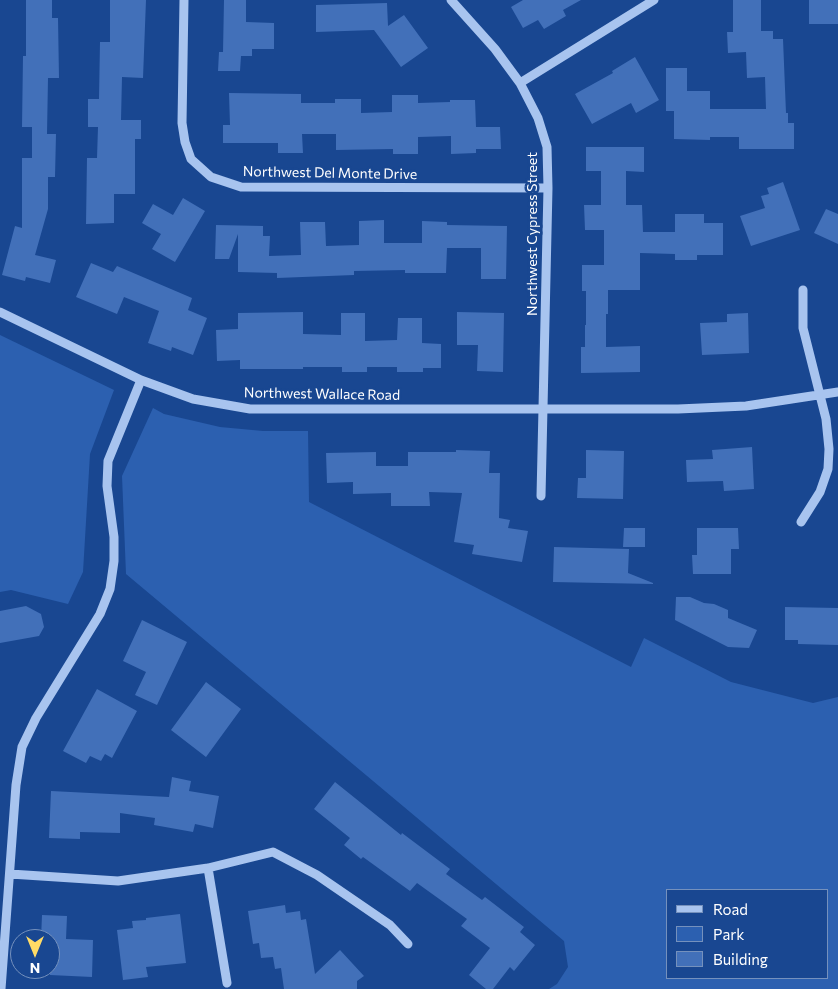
<!DOCTYPE html>
<html>
<head>
<meta charset="utf-8">
<style>
  body { margin:0 }
  #map { position:relative; width:838px; height:989px; overflow:hidden; background:#194791; font-family:Commissioner,sans-serif }
  canvas { display:block }
  .legend { position:absolute; left:666px; top:889px; width:162px; height:90px; box-sizing:border-box; background:#194791; border:1px solid #7591bd; margin:0; padding:6px 9px; list-style:none; font-size:15px; color:#fff }
  .legend li { display:flex; align-items:center; gap:10px; height:25px }
  .legend b { width:25px; border:1px solid #7591bd }
  .north { position:absolute; left:10px; top:929px; width:50px; height:50px; box-sizing:border-box; background:#194791; border:1px solid #7591bd; border-radius:50%; rotate:180deg; font-size:14px; font-weight:700; line-height:20px; text-align:center; color:#fff }
  .north::after { content:''; display:block; margin:auto; width:18px; height:22px; background:#ffdb66; clip-path:polygon(50% 0,100% 100%,50% 72%,0 100%) }
</style>
</head>
<body>
<div id="map">
<canvas width="838" height="989"></canvas>
<ul class="legend">
<li><b style="height:6px;background:#a8c4ef"></b>Road</li>
<li><b style="height:14px;background:#2c60b0"></b>Park</li>
<li><b style="height:14px;background:#4270b9"></b>Building</li>
</ul>
<div class="north">N</div>
</div>
<script>
const g = document.querySelector('canvas').getContext('2d');
g.lineJoin = 'round';
function paint(path, color) {
  g.fillStyle = color;
  g.fill(path, 'evenodd');
}
function shape(rows) {
  const path = new Path2D();
  for (const r of rows) {
    path.moveTo(r[0], r[1]);
    for (let i = 2; i < r.length; i += 2) path.lineTo(r[i], r[i + 1]);
  }
  return path;
}
function stroke(path, color, width, dash) {
  g.strokeStyle = color;
  g.lineWidth = width;
  g.lineCap = dash ? 'butt' : 'round';
  g.setLineDash(dash || []);
  g.stroke(path);
}
function write(font, color, halo, rows, align = 'center') {
  g.font = font + ' Commissioner,sans-serif';
  g.lineWidth = 5;
  g.setLineDash([]);
  g.textBaseline = 'middle';
  g.strokeStyle = halo;
  g.fillStyle = color;
  for (const [text, x, y, turn = 0] of rows) {
    g.save();
    g.translate(x, y);
    g.rotate((+turn || 0) * Math.PI / 180);
    g.textAlign = isNaN(turn) ? turn : align;
    if (halo) g.strokeText(text, 0, 0);
    g.fillText(text, 0, 0);
    g.restore();
  }
}
const green = shape([
  [0,335,114,390,90,454,83,572,68,604,11,590,0,592],
  [153,408,164,414,220,427,263,431,308,431,309,502,631,667,644,638,731,682,813,703,838,697,838,989,549,989,557,984,568,967,564,941,126,574,122,476],
  [827,890,827,978,667,978,667,890]
]);
const building = shape([
  [26,0,52,0,52,18,58,18,59,78,48,78,47,134,56,134,55,177,48,177,48,209,35,255,56,260,50,283,26,277,25,281,2,275,15,226,22,228,22,158,32,158,32,127,22,127,23,56,26,56],
  [110,0,146,0,143,78,122,77,121,120,141,120,141,139,135,139,135,194,114,194,114,223,86,224,87,158,97,158,98,127,88,127,88,99,99,99,100,42,110,42],
  [224,0,246,0,246,22,274,23,274,49,252,49,252,56,241,56,240,71,218,71,219,52,223,52],
  [523,0,581,0,563,10,566,16,544,29,538,20,523,28,511,7],
  [733,0,761,0,761,31,773,31,773,39,783,39,786,113,788,113,788,123,794,123,794,149,739,149,739,137,710,137,710,140,674,139,674,111,666,111,666,68,687,68,687,91,710,91,710,109,766,109,765,77,747,78,746,52,728,53,727,32,733,32],
  [809,0,838,0,838,24,809,24],
  [387,3,388,26,404,15,428,48,401,67,374,30,316,32,316,5],
  [635,57,659,100,636,113,631,103,592,124,575,94,613,73,612,71],
  [229,93,301,94,301,103,335,103,335,99,361,99,361,113,392,112,392,95,418,95,418,103,450,102,450,100,475,100,476,127,500,127,501,149,476,149,476,153,451,154,451,136,418,137,418,154,393,154,393,149,336,150,336,134,302,134,303,153,278,153,278,143,223,143,223,125,230,125],
  [586,147,644,147,644,172,626,171,626,205,642,205,643,232,675,232,675,214,704,214,704,223,723,223,723,255,697,255,697,260,675,260,675,254,640,253,640,290,608,290,608,314,606,314,606,347,640,346,640,372,581,373,581,347,585,347,585,325,586,325,586,291,582,291,582,265,604,265,604,230,585,230,584,205,601,205,601,171,586,171],
  [783,182,800,230,751,246,740,216,765,208,761,196,769,194,767,188],
  [183,198,205,211,175,262,152,249,161,234,142,223,153,204,173,215],
  [826,209,838,214,838,244,814,233],
  [384,220,384,243,422,243,422,221,447,222,447,225,507,226,506,279,481,279,481,248,447,248,446,273,405,273,405,270,354,271,354,275,277,278,277,273,238,272,238,234,229,259,215,259,216,225,263,226,263,236,270,236,269,256,301,255,300,222,325,222,326,246,359,245,359,221],
  [91,263,113,272,117,266,192,298,188,310,207,318,193,355,172,347,171,351,148,343,159,311,124,297,117,314,76,297],
  [303,312,303,334,341,335,341,313,365,313,365,341,397,340,398,318,422,318,422,343,441,344,441,368,423,368,423,372,397,372,397,367,367,367,367,372,342,372,342,367,303,367,303,369,240,369,240,360,217,361,216,330,238,329,238,313],
  [457,312,504,313,503,372,477,371,478,345,457,345],
  [748,313,749,353,702,355,700,323,727,322,727,314],
  [752,447,754,489,724,491,723,481,687,482,686,460,713,459,712,450],
  [456,450,490,451,489,473,500,473,499,518,510,520,508,528,528,531,522,562,472,554,474,545,454,542,462,493,429,492,430,506,391,506,391,493,353,494,353,482,327,483,326,453,376,452,376,466,408,466,408,452,456,452],
  [586,450,624,451,623,499,577,498,578,478,586,478],
  [624,528,645,528,645,547,623,547],
  [697,528,738,528,739,549,731,549,731,574,693,574,692,555,697,555],
  [554,547,629,549,628,573,653,583,653,584,553,582],
  [676,597,690,597,704,603,714,604,728,610,728,618,757,630,749,648,728,647,675,620],
  [26,606,41,614,44,627,39,636,0,643,0,611],
  [785,607,838,608,838,645,798,644,798,640,785,640],
  [142,620,187,642,157,705,135,695,146,672,123,661],
  [206,682,241,709,206,757,171,730],
  [97,689,137,711,112,758,105,754,101,761,90,756,86,763,63,751],
  [172,777,191,781,189,791,219,796,213,828,195,824,193,832,154,825,155,818,120,813,120,833,80,832,80,839,49,838,51,791,169,797],
  [335,782,401,835,402,833,450,869,446,874,482,900,485,897,524,927,520,932,535,945,514,971,510,967,493,989,486,989,469,975,490,948,461,926,467,919,417,883,410,891,363,857,361,859,344,845,350,838,314,809],
  [285,905,286,913,300,911,301,920,306,919,315,974,340,950,364,976,357,981,357,989,284,989,281,968,275,969,273,957,261,958,259,943,253,944,248,911],
  [180,914,186,963,146,967,148,977,123,980,117,930,133,928,132,921,146,920,146,918],
  [42,915,67,916,66,939,93,940,92,977,50,975,50,939,41,939]
]);
const minor = shape([
  [184,0,182,123,185,142,191,159,211,177,241,187,548,188],
  [451,0,495,49,520,83,538,118,547,147,548,188,541,496],
  [520,83,654,0],
  [0,312,141,380,193,399,250,409,678,409,746,406,838,392],
  [801,522,820,492,828,469,829,449,826,419,803,328,803,290],
  [208,868,227,983],
  [10,874,118,881,208,868,273,852,317,875,390,925,408,944],
  [1,989,16,785,22,747,36,718,100,614,110,589,114,561,114,537,107,486,108,461,141,380]
]);
const streetNames = [
  ["Northwest Del Monte Drive",330,173,1],
  ["Northwest Cypress Street",532,234,-90],
  ["Northwest Wallace Road",322,394,1]
];
paint(green, '#2c60b0');
paint(building, '#4270b9');
stroke(minor, '#a8c4ef', 9);
write('14px', '#fff', '#194791', streetNames);
</script>
</body>
</html>
